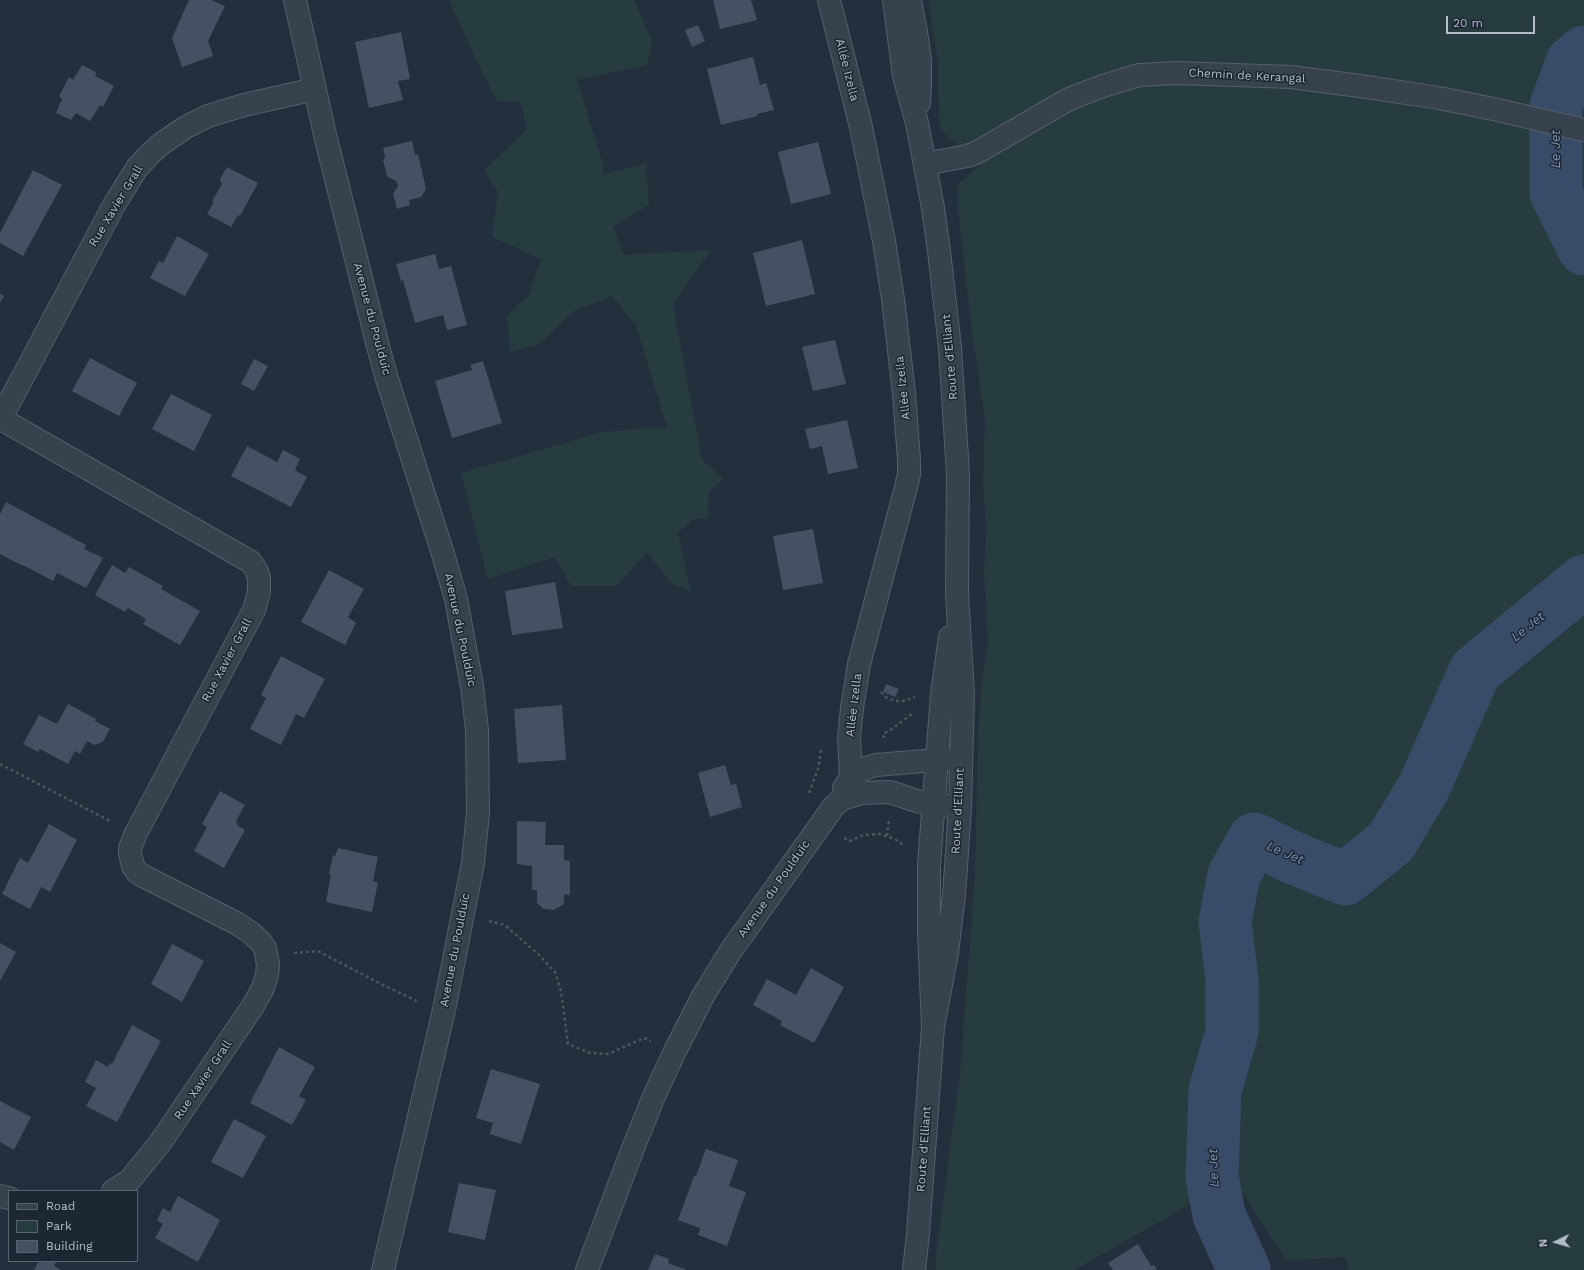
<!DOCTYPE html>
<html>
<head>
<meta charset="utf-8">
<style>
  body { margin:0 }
  #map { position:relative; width:1584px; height:1270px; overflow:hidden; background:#242f3e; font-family:"Work Sans",sans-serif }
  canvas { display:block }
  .legend { position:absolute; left:8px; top:1190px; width:130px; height:72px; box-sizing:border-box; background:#1d2633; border:1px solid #59626f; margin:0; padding:5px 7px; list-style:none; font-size:12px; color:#b4bcc9 }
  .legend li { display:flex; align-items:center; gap:8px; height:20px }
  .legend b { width:20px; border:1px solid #59626f }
  .north { position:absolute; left:1536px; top:1222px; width:40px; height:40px; -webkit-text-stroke:3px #1d2633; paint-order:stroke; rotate:265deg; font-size:11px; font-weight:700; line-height:16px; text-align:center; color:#b4bcc9 }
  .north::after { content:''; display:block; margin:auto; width:14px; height:18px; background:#b4bcc9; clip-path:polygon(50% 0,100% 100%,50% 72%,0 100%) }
  .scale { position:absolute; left:1446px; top:16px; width:89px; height:18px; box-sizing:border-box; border:2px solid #b4bcc9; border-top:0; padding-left:5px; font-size:12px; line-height:14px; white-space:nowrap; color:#b4bcc9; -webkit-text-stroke:3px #1d2633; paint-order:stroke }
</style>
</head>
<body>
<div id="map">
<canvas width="1584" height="1270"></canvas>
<ul class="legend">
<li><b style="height:5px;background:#38414e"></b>Road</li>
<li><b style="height:11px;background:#263c3f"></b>Park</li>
<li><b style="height:11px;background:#455162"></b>Building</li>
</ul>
<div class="north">N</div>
<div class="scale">20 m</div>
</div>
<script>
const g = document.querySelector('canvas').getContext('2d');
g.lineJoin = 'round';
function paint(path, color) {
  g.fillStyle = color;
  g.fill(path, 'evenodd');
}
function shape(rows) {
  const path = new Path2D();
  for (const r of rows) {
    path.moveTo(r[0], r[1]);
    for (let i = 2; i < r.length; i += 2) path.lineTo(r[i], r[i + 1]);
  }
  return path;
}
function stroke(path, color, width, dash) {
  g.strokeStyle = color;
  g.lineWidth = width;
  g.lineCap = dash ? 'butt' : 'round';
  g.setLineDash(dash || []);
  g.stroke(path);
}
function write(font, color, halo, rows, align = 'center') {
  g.font = font + ' "Work Sans",sans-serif';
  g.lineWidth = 3;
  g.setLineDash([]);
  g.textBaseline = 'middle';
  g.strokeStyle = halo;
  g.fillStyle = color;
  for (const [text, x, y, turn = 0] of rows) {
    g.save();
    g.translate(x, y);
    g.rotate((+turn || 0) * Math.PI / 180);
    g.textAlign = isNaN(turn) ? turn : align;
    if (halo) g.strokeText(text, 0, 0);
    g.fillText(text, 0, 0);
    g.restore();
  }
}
const green = shape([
  [449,0,634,0,652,40,647,65,577,80,603,164,603,174,646,164,649,205,613,227,624,255,711,250,673,304,702,460,724,479,709,491,708,519,693,519,678,533,691,592,673,585,647,553,616,586,571,586,555,557,488,579,461,473,602,432,667,427,636,325,612,296,574,311,540,344,510,352,507,315,529,295,541,259,492,237,498,192,484,170,527,129,520,102,497,101,470,47],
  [928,0,1584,0,1584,1270,1348,1270,1346,1257,1286,1260,1243,1194,1193,1203,1074,1270,936,1270,936,1255,960,1073,975,876,978,728,984,667,988,643,984,574,986,528,983,480,985,420,971,324,957,199,959,183,980,166,976,144,960,146,948,138,940,127,938,96,938,62]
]);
const river = shape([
  [1584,52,1572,62,1556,106,1556,193,1584,249],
  [1244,1270,1219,1215,1212,1177,1215,1090,1232,1032,1232,980,1225,922,1234,875,1254,839,1289,856,1345,879,1391,842,1424,787,1475,671,1584,581]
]);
const building = shape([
  [189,0,211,0,225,6,208,41,213,56,182,67,172,38],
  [713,0,751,0,757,20,720,29],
  [698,25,705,41,692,47,685,30],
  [401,32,410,79,398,81,403,100,369,108,355,42],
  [753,57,760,85,766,83,774,110,757,114,757,116,721,125,707,69],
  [82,65,96,72,95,76,114,86,103,107,100,105,90,121,76,113,71,120,56,113,62,99,59,96,69,77,73,80],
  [412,141,415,155,418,154,426,189,421,197,409,200,410,205,397,209,393,194,398,186,396,181,387,176,383,160,385,157,383,148],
  [818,142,831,194,791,204,778,152],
  [227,167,258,183,240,216,238,215,231,227,207,214,214,202,212,201,222,184,220,179],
  [33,170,62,185,23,256,0,243,0,233],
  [177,236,209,254,185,296,150,278,159,261,163,263],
  [802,240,815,294,766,306,753,253],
  [435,254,439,269,451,266,467,325,447,330,443,315,415,323,403,280,401,281,396,264],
  [0,294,4,296,0,303],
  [835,340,846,384,813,391,802,347],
  [90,358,137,383,119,416,72,391],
  [254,359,268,366,254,391,241,384],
  [483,361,502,423,452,438,435,381,472,370,470,365],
  [171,394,212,415,194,451,152,429],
  [847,420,858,468,828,474,822,446,810,449,805,429],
  [247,446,277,462,283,450,300,459,295,470,307,477,291,507,231,476],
  [6,502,86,545,84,549,103,558,86,588,57,573,53,581,23,565,23,566,0,554,0,514],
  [813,529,823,583,783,590,773,536],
  [112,565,125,573,129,567,163,586,161,589,200,611,180,645,143,624,146,619,128,608,125,612,95,595],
  [329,570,364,589,348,617,356,623,345,645,301,622],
  [555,582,563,628,512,635,505,591],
  [281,656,325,679,304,718,296,714,281,745,250,729,266,698,261,695],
  [886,684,899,689,895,697,883,692],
  [68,704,96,719,95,721,110,729,103,742,94,745,87,741,80,754,75,751,68,764,40,749,38,752,23,744,39,715,57,724],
  [562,705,566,760,518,763,514,709],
  [725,765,731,785,736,784,742,807,710,817,698,773],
  [220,791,245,805,236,821,238,826,245,830,224,868,194,851,207,827,202,824],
  [517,821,546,822,545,845,564,845,564,860,570,861,570,895,564,894,564,904,554,910,544,909,537,903,537,890,532,890,532,866,517,864],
  [49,824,77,840,50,892,41,887,30,909,2,894,20,858,28,863],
  [338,848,378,857,373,881,378,883,372,912,326,902,331,874,329,874,333,856,335,856],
  [0,943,16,952,0,981],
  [172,944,204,961,182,1002,151,984],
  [811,968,844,987,814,1043,780,1025,782,1021,753,1005,767,979,796,995],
  [132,1025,161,1041,117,1122,86,1106,96,1088,85,1082,96,1060,108,1067,110,1063,112,1064],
  [279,1047,315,1067,299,1096,306,1100,292,1125,250,1103],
  [491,1069,540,1084,521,1144,490,1134,493,1123,476,1118],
  [0,1101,31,1117,14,1150,0,1142],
  [234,1119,266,1136,243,1178,211,1162],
  [706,1149,738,1160,729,1186,746,1192,727,1246,698,1235,700,1228,678,1220,694,1176,696,1176],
  [459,1183,496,1190,485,1240,448,1232],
  [178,1196,220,1220,198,1262,155,1238,163,1224,157,1220,163,1208,170,1212],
  [1138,1244,1151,1266,1154,1265,1157,1270,1113,1270,1108,1263],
  [655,1254,669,1259,668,1263,687,1270,648,1270],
  [39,1261,53,1261,56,1262,54,1266,61,1270,34,1270]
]);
const path = shape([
  [881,692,887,698,896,701,903,701,915,697],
  [884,738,883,734,892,729,913,713],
  [0,764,112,822],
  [809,793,818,769,821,750],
  [887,836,889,820],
  [844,838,850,841,863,835,880,834,895,839,901,843,903,846],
  [489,921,505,925,539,955,555,972,561,991,568,1044,590,1053,608,1054,644,1038,651,1041],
  [294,953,318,951,381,984,419,1002]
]);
const minor = shape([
  [295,0,326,139,379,350,387,379,443,554,456,599,472,686,477,730,478,813,473,863,444,1010,383,1270],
  [829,0,861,127,884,241,893,299,904,393,909,460,909,474,906,487,859,664,852,708,849,738,851,777],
  [925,164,967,156,976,153,1069,99,1103,86,1139,75,1176,73,1291,77,1360,86,1439,98,1498,110,1584,130],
  [1,419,251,562,256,570,259,578,259,592,254,610,135,835,130,848,130,853,133,866,137,872,143,876,238,924,251,933,260,941,265,948,268,964,267,975,263,988,253,1006,160,1143,129,1181,113,1191],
  [0,420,114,205,137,168,149,155,161,144,186,127,208,116,244,105,315,89],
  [844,788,851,777,866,768,876,765,936,760,961,759],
  [0,1196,9,1198],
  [587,1270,635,1143,655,1094,675,1051,703,996,730,952,834,806,842,799,862,793,890,792,920,802,960,808]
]);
const tertiary = shape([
  [894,0,904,76,917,123,933,208,939,251,950,348,958,474,957,593,963,695,960,808,954,895,947,953,933,1027],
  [910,0,917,38,920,61,920,85,919,103],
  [914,1270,918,1234,933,1027,929,932,929,865,942,694,950,637]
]);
const streetNames = [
  ["Allée Izella",847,70,76],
  ["Chemin de Kerangal",1247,76,3],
  ["Rue Xavier Grall",116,206,-59],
  ["Avenue du Poulduïc",372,319,75],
  ["Route d'Elliant",950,357,-95],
  ["Allée Izella",903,388,-96],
  ["Avenue du Poulduïc",460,630,78],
  ["Rue Xavier Grall",227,660,-62],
  ["Allée Izella",854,705,-83],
  ["Route d'Elliant",958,811,-87],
  ["Avenue du Poulduïc",774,889,-55],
  ["Avenue du Poulduïc",455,950,-79],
  ["Rue Xavier Grall",203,1080,-56],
  ["Route d'Elliant",924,1149,-86]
];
const waterNames = [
  ["Le Jet",1556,149,-90],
  ["Le Jet",1528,627,-39],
  ["Le Jet",1285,853,24],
  ["Le Jet",1214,1168,-92]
];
paint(green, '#263c3f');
stroke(river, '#394c67', 53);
paint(building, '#455162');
stroke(minor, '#565f6c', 24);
stroke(tertiary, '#565f6c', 24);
stroke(path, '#44595c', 2.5, [3, 3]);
stroke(minor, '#38414e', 22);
stroke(tertiary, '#38414e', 22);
write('12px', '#b4bcc9', '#1d2633', streetNames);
write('italic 13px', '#7c92b1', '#1d2633', waterNames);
</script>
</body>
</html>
